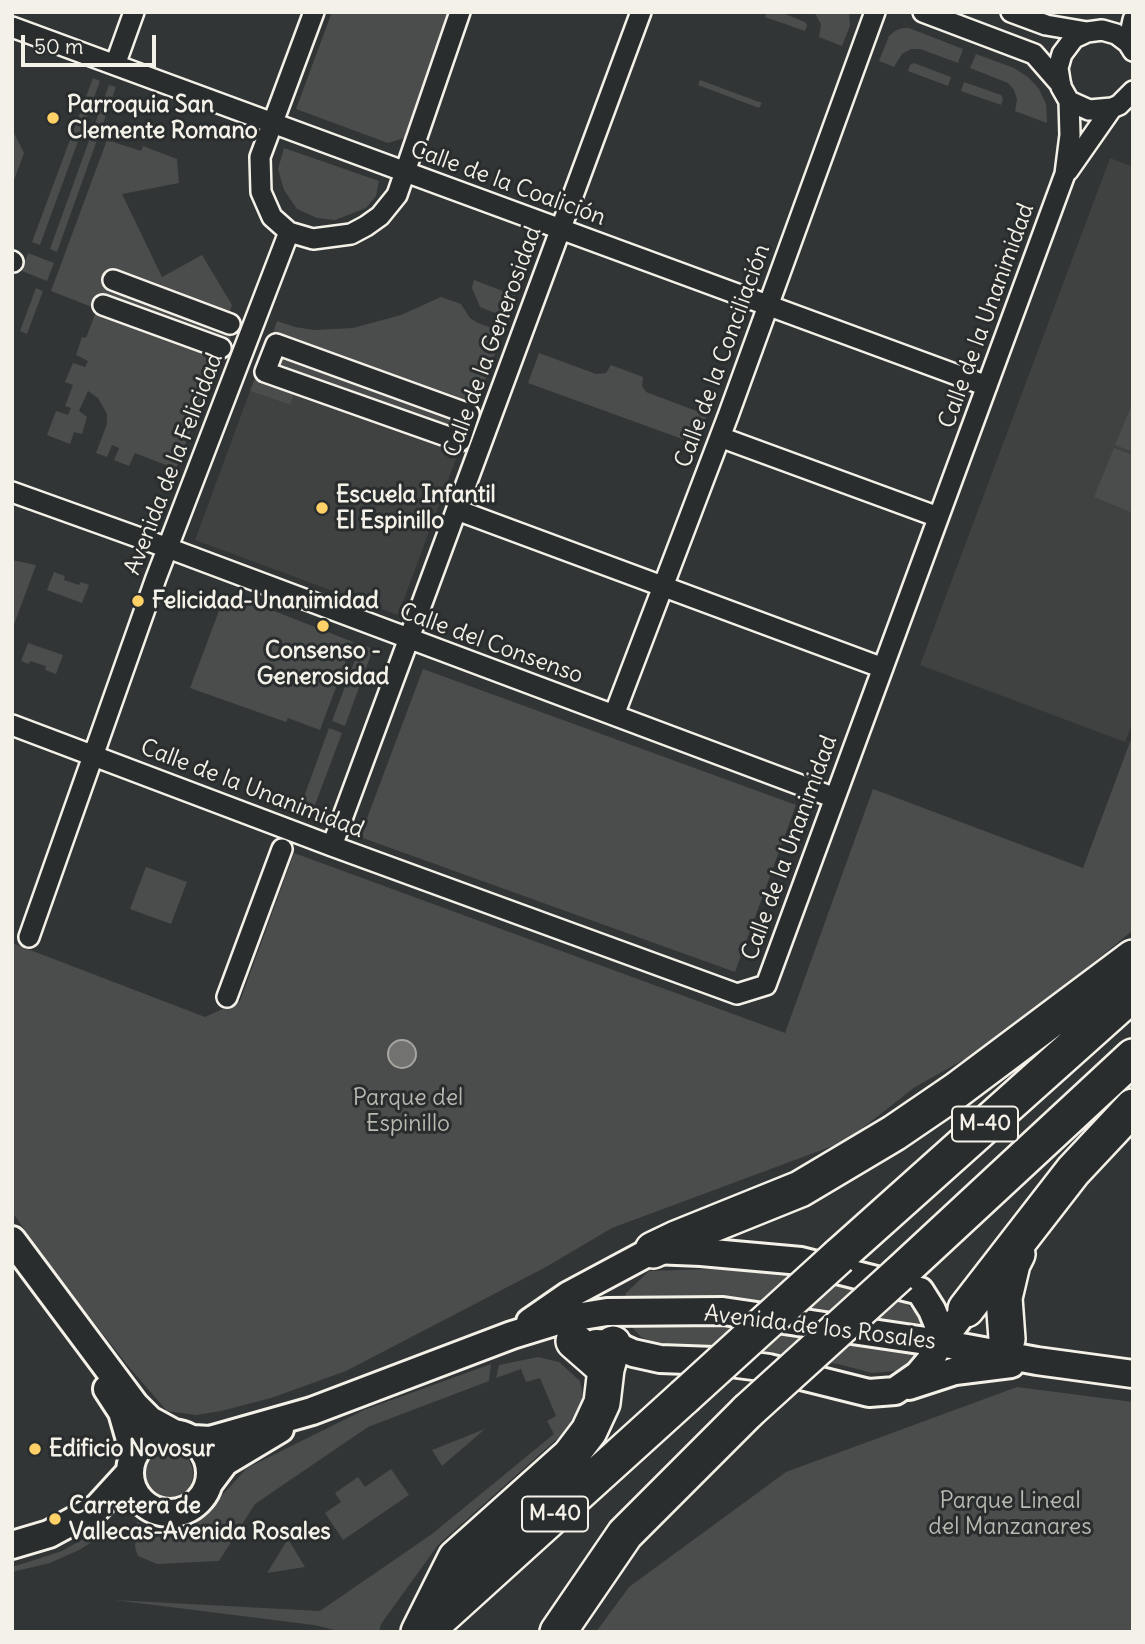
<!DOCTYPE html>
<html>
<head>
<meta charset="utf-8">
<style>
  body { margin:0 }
  #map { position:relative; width:1145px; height:1644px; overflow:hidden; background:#323535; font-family:Delius,sans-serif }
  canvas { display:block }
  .frame { position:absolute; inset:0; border:14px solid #f4f1e8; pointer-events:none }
  .scale { position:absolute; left:21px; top:35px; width:135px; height:32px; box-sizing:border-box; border:4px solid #f4f1e8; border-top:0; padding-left:9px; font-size:21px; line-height:24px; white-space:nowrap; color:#f4f1e8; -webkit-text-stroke:5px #2a2d2e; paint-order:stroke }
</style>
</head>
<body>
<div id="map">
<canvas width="1145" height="1644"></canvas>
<div class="frame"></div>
<div class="scale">50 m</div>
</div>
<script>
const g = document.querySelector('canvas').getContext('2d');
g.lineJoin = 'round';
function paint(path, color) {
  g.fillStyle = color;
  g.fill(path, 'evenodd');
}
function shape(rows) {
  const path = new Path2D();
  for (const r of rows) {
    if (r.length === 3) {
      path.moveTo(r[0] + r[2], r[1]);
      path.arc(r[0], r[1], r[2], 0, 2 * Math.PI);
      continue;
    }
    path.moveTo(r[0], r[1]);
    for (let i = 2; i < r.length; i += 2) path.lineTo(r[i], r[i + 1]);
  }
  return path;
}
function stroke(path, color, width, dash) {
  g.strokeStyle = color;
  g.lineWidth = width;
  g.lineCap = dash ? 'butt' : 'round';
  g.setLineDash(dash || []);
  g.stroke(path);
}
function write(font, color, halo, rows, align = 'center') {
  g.font = font + ' Delius,sans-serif';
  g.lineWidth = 6;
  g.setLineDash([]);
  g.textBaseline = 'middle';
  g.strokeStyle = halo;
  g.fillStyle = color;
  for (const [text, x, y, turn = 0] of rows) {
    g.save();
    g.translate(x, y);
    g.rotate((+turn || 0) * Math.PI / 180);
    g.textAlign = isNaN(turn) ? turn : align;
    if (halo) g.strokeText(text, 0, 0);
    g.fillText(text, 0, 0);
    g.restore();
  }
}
const built = shape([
  [1110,158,1133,167,1133,722,1125,742,920,665],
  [296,387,460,448,398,615,195,540,250,391,289,405]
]);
const green = shape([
  [332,12,448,12,404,138,388,143,296,109],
  [767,12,780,12,805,22,807,25,805,31,765,17],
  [814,12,849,12,850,26,842,46,819,37,821,24],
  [902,28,909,28,963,49,958,63,920,49,911,49,902,54,894,67,879,61,889,36,895,31],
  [976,54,1014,68,1028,77,1039,89,1046,104,1047,123,1015,111,1017,99,1014,90,1008,83,970,68],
  [914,63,951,77,948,86,908,71,910,65],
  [93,78,100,81,40,245,32,242],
  [700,80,762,103,759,108,698,85],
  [964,82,1001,95,1003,99,1001,105,961,91],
  [109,85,116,87,57,252,50,249],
  [12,129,24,153,13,183,12,183],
  [107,140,141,151,143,146,177,159,179,183,122,194,162,277,202,255,232,305,227,320,236,323,224,355,219,354,176,469,135,453,129,466,114,460,119,448,112,445,107,457,96,453,107,424,107,414,98,398,88,391,79,411,87,417,82,434,74,432,70,444,47,435,56,411,68,415,71,408,65,406,73,385,65,382,73,363,85,367,88,361,76,355,82,337,86,338,97,309,51,291],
  [284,148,379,181,376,196,366,208,335,220,317,218,297,209,284,190,278,169],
  [28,253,54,263,47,281,22,271],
  [474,280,516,296,508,318,480,307,472,288],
  [36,288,43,291,27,334,20,331],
  [441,297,461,304,470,318,478,323,503,332,460,448,296,388,290,405,250,391,266,350,274,336,272,336,277,321,295,327,314,330,353,328,401,315],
  [539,353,596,374,606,373,611,365,643,377,642,386,646,392,707,415,696,444,528,383],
  [1133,402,1133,452,1115,445],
  [1114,448,1133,455,1133,513,1094,497],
  [12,560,36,565,12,630,13,595],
  [54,572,65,576,64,580,79,585,81,582,89,585,82,603,47,590],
  [226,592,353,642,320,730,288,718,286,722,190,688],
  [28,643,63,655,56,674,45,670,46,666,30,661,29,664,21,661],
  [361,644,373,649,345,726,332,721],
  [423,669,796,805,735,972,360,837],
  [329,728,342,733,313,810,301,805],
  [1133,734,1133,930,1115,945,988,1046,915,1087,846,1141,612,1228,546,1267,346,1371,271,1398,221,1411,196,1415,167,1411,128,1366,59,1278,12,1212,12,943,205,1017,240,1001,294,853,785,1033,873,789,1083,868],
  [146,867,187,882,171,924,130,909],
  [709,1269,779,1273,904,1302,924,1320,926,1329,752,1301,698,1296,627,1298,625,1294,649,1271],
  [660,1323,725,1323,920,1352,907,1367,895,1371,872,1373,838,1364,655,1343,641,1337,631,1326],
  [538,1357,559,1362,580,1381,583,1396,579,1414,559,1437,438,1545,381,1624,379,1632,343,1632,314,1625,114,1600,320,1611,432,1534,554,1434,547,1421,556,1416,540,1378,526,1382,521,1369,496,1378,499,1365],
  [491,1364,489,1381,368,1427,255,1504,219,1561,157,1564,138,1556,135,1547,137,1522,158,1530,182,1528,196,1524,247,1468,364,1410],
  [1017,1387,1133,1402,1133,1632,596,1632,629,1587,786,1472],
  [485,1429,442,1466,432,1450],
  [168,1474,25],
  [391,1469,409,1495,343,1540,325,1513,341,1502,335,1493,358,1477,365,1487],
  [104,1527,113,1530,108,1541,96,1539,81,1549,50,1563,12,1572,12,1567,62,1551],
  [288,1539,305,1567,267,1573]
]);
const water = shape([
  [402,1054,14]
]);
const street = shape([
  [314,12,260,157,261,192,272,217,289,232,313,239,351,234,366,226,380,216,397,195,460,12],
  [923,12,1034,54,1061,85],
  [1011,12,1046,25,1087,32],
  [12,27,987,386],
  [1128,43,1133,20],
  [1133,51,1128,43,1116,34,1102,30,1087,32,1074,38,1062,54,1058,68,1061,87,1069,101,1089,110,1112,108,1119,105,1133,91],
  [115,65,134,12],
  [1068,171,1112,108],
  [12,261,13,262],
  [113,280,230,324],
  [103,305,221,348],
  [276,344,469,414,460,441,265,372,276,344],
  [720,437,938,517],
  [12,492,168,548,835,798],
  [457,510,883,668],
  [614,715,728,416,875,12],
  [12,725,332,846,737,994,766,985,1065,174,1070,135,1069,101],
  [332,846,641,12],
  [29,937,156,578,289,232],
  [227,997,282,849]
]);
const secondary = shape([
  [12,1240,135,1405,150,1420,172,1432],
  [530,1322,569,1295,653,1250,701,1252,801,1261,920,1291,932,1310,941,1332,940,1343],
  [596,1343,613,1344,633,1353,660,1359,714,1361,769,1368,869,1393,895,1391,918,1375,929,1362,940,1343,966,1309],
  [909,1386,955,1371,1011,1364],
  [107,1389,122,1412,134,1454],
  [170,1473,40],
  [193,1439,210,1440,312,1411,512,1335,564,1319,607,1312,723,1311,940,1343,1037,1361,1133,1374],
  [210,1482,225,1462,280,1429],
  [12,1545,49,1534,97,1508,129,1473]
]);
const highway = shape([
  [653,1250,676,1239,800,1189,894,1133,957,1090,1133,958],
  [839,1256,1133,993],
  [899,1274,1133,1057],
  [966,1309,1073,1171,1133,1107],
  [1007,1339,1004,1298,1012,1264,1017,1254],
  [574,1341,606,1369],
  [430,1627,684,1397],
  [419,1632,456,1558,570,1456,589,1431,602,1403,606,1369,613,1344],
  [558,1632,625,1534,748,1411]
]);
const highwayBridge = shape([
  [684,1397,839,1256],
  [748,1411,899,1274]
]);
const markers = [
  [53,118,7,"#ffd166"],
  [322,508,7,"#ffd166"],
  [138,601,7,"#ffd166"],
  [323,626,7,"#ffd166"],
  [35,1449,7,"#ffd166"],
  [55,1519,7,"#ffd166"]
];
const shields = [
  [985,1124,66],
  [555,1514,66]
];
const shieldNames = [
  ["M-40",985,1124],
  ["M-40",555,1514]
];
const poiNames = [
  ["Parroquia San",67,105],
  ["Clemente Romano",67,131],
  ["Escuela Infantil",336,495],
  ["El Espinillo",336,521],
  ["Felicidad-Unanimidad",152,601],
  ["Consenso -",323,651,"center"],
  ["Generosidad",323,677,"center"],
  ["Edificio Novosur",49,1449],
  ["Carretera de",69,1506],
  ["Vallecas-Avenida Rosales",69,1532]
];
const streetNames = [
  ["Calle de la Coalición",508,184,20],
  ["Calle de la Unanimidad",987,316,-70],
  ["Calle de la Generosidad",493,342,-70],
  ["Calle de la Conciliación",723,356,-70],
  ["Avenida de la Felicidad",174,464,-69],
  ["Calle del Consenso",491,644,20],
  ["Calle de la Unanimidad",252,789,21],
  ["Calle de la Unanimidad",790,848,-70],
  ["Avenida de los Rosales",820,1328,7]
];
const parkNames = [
  ["Parque del",408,1098],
  ["Espinillo",408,1124],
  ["Parque Lineal",1010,1501],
  ["del Manzanares",1010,1527]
];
paint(built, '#404242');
paint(green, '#4b4d4c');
paint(water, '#727370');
stroke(water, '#a6a5a0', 2);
stroke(street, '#f4f1e8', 24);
stroke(secondary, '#f4f1e8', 32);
stroke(highway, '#f4f1e8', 40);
stroke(street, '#2a2d2e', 19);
stroke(secondary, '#2a2d2e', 26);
stroke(highway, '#2a2d2e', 35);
stroke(highwayBridge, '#f4f1e8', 40, []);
stroke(highwayBridge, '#2a2d2e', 35);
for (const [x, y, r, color] of markers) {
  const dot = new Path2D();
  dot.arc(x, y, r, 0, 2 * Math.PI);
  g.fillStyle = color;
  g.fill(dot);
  stroke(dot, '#2a2d2e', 2.5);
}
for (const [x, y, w] of shields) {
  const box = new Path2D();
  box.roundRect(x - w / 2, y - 17.5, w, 35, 5);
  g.fillStyle = '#2a2d2e';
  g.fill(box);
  stroke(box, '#f4f1e8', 2);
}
write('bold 21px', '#f4f1e8', null, shieldNames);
write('bold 23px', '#f4f1e8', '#2a2d2e', poiNames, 'left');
write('23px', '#f4f1e8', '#2a2d2e', streetNames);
write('23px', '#b9b8b1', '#2a2d2e', parkNames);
</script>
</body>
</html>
